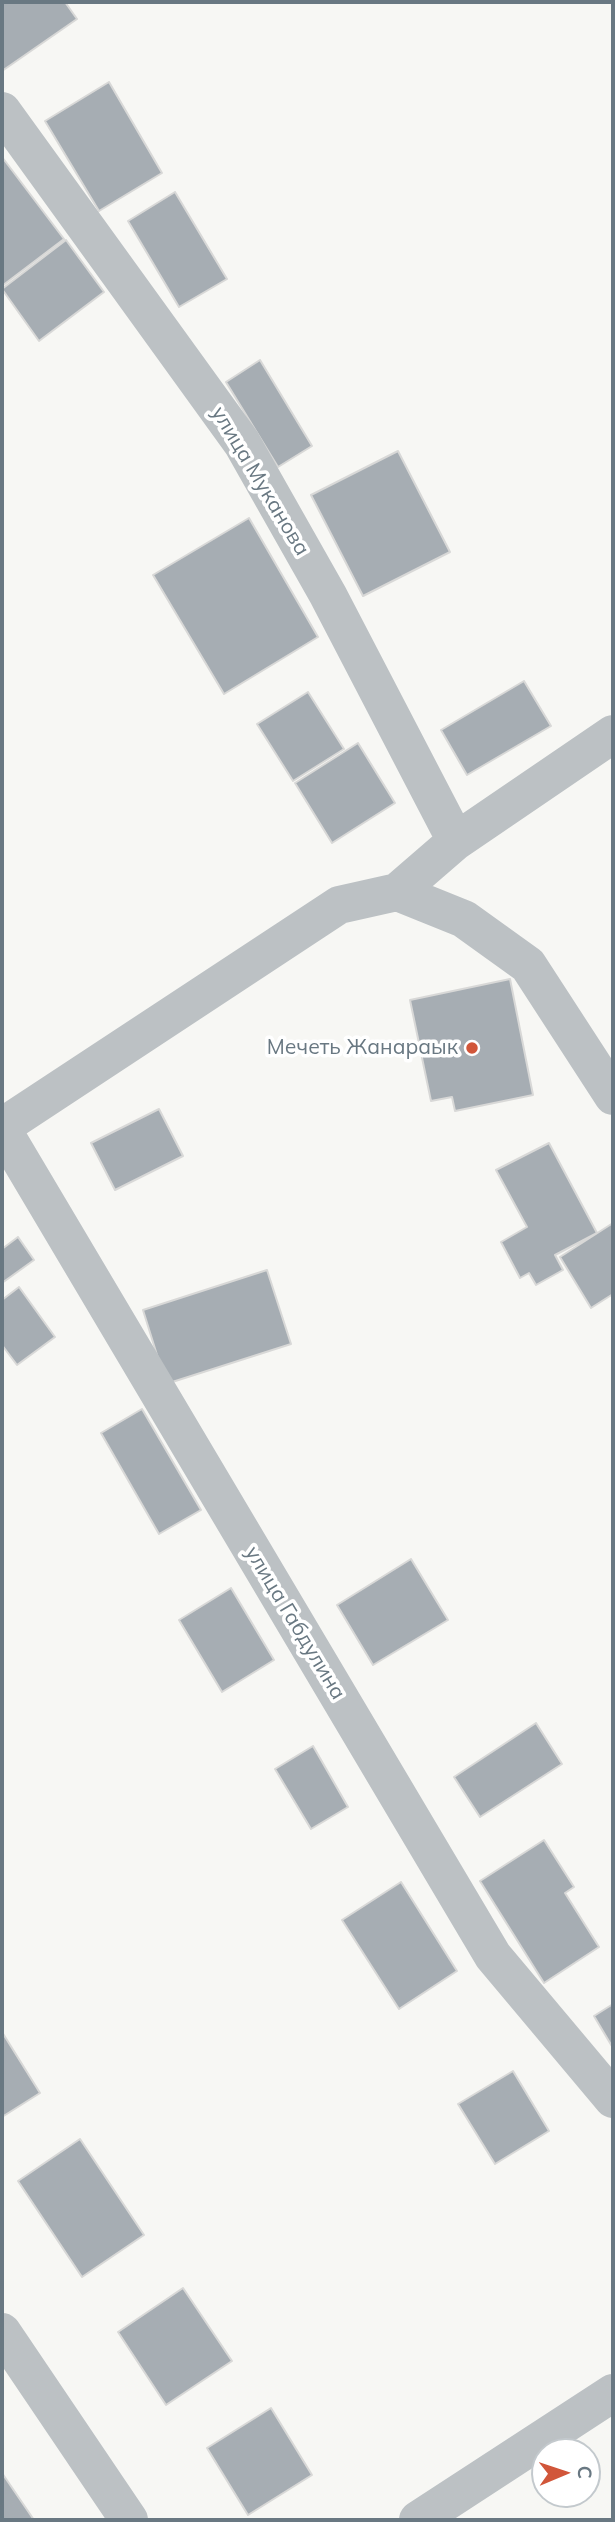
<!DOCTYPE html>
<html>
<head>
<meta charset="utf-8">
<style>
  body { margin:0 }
  #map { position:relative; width:615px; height:2522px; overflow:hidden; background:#f7f7f4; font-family:Mulish,sans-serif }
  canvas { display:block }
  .frame { position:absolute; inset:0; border:4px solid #697882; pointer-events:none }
  .north { position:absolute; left:531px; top:2438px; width:70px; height:70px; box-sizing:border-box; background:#fff; border:2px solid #c3c9cd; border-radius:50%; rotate:88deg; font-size:19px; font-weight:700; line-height:28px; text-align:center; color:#697882 }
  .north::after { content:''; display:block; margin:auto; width:24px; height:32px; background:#d1563a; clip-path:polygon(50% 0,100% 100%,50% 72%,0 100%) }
</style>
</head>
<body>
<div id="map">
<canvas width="615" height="2522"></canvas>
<div class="frame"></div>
<div class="north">С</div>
</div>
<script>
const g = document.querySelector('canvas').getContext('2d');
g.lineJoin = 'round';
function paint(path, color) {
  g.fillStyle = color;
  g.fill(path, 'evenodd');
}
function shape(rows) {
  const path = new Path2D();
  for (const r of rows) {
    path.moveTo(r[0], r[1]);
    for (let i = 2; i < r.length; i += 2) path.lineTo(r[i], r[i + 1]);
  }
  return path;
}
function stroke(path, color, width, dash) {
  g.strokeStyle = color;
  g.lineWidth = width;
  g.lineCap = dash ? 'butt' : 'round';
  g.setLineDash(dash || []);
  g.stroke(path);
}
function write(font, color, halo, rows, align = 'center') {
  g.font = font + ' Mulish,sans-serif';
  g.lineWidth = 7;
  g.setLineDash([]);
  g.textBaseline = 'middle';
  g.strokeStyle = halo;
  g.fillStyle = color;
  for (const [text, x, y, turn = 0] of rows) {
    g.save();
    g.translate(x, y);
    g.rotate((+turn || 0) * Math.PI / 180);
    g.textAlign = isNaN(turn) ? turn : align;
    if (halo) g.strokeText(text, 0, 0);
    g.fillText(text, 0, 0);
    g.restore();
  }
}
const building = shape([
  [65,2,77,19,2,71,2,3,65,2],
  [109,82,162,173,99,211,45,121,109,82],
  [2,157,64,239,2,286,2,157],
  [175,192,227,279,179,307,128,221,175,192],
  [66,240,104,292,39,341,2,289,66,240],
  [260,360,312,446,278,467,226,382,260,360],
  [398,451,450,552,363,596,311,495,398,451],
  [249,518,318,637,224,694,153,575,249,518],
  [524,681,551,726,467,775,441,730,524,681],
  [308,692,344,749,293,781,257,724,308,692],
  [358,743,395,803,332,843,295,783,358,743],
  [510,979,533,1095,455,1111,452,1097,431,1101,410,1000,510,979],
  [159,1109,183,1156,115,1190,91,1143,159,1109],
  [549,1143,597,1233,555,1255,563,1270,536,1285,529,1273,520,1278,501,1242,527,1227,496,1170,549,1143],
  [613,1223,613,1294,591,1308,560,1257,613,1223],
  [18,1237,34,1260,2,1283,2,1249,18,1237],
  [267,1270,291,1344,166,1384,143,1310,267,1270],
  [19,1287,55,1337,17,1365,2,1345,2,1300,19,1287],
  [142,1409,201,1510,159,1534,101,1433,142,1409],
  [411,1559,448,1620,373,1665,337,1605,411,1559],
  [231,1588,274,1660,222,1692,179,1620,231,1588],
  [536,1723,562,1764,480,1817,454,1777,536,1723],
  [313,1746,348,1807,311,1829,275,1769,313,1746],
  [544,1840,574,1887,565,1893,599,1947,544,1983,480,1881,544,1840],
  [401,1882,457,1971,399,2009,342,1920,401,1882],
  [613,2004,613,2048,594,2016,613,2004],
  [2,2032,40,2093,2,2117,2,2032],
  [513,2071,549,2131,495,2164,458,2104,513,2071],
  [80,2139,144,2235,82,2277,18,2181,80,2139],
  [183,2288,232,2361,166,2405,118,2332,183,2288],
  [271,2408,312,2475,248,2515,207,2448,271,2408],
  [2,2473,34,2520,2,2520,2,2473]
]);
const minor = shape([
  [2,111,242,443,328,595,456,841],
  [397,892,464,919,528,965,613,1096],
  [2,1127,339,905,397,892,456,841,613,734],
  [2,1129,493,1956,613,2099],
  [2,2332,129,2520],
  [418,2520,613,2393]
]);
const markers = [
  [472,1048,7,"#d1563a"]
];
const streetNames = [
  ["улица Муканова",260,481,59],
  ["улица Габдулина",295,1623,59]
];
const poiNames = [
  ["Мечеть Жанараык",458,1048]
];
paint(building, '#a6adb3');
stroke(building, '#d8d8d7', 2);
stroke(minor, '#bcc1c4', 38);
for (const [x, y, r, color] of markers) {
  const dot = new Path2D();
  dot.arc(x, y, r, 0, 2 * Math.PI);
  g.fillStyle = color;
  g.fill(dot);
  stroke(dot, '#fff', 2.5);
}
write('21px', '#697882', '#fff', streetNames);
write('21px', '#697882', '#fff', poiNames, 'right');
</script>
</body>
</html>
